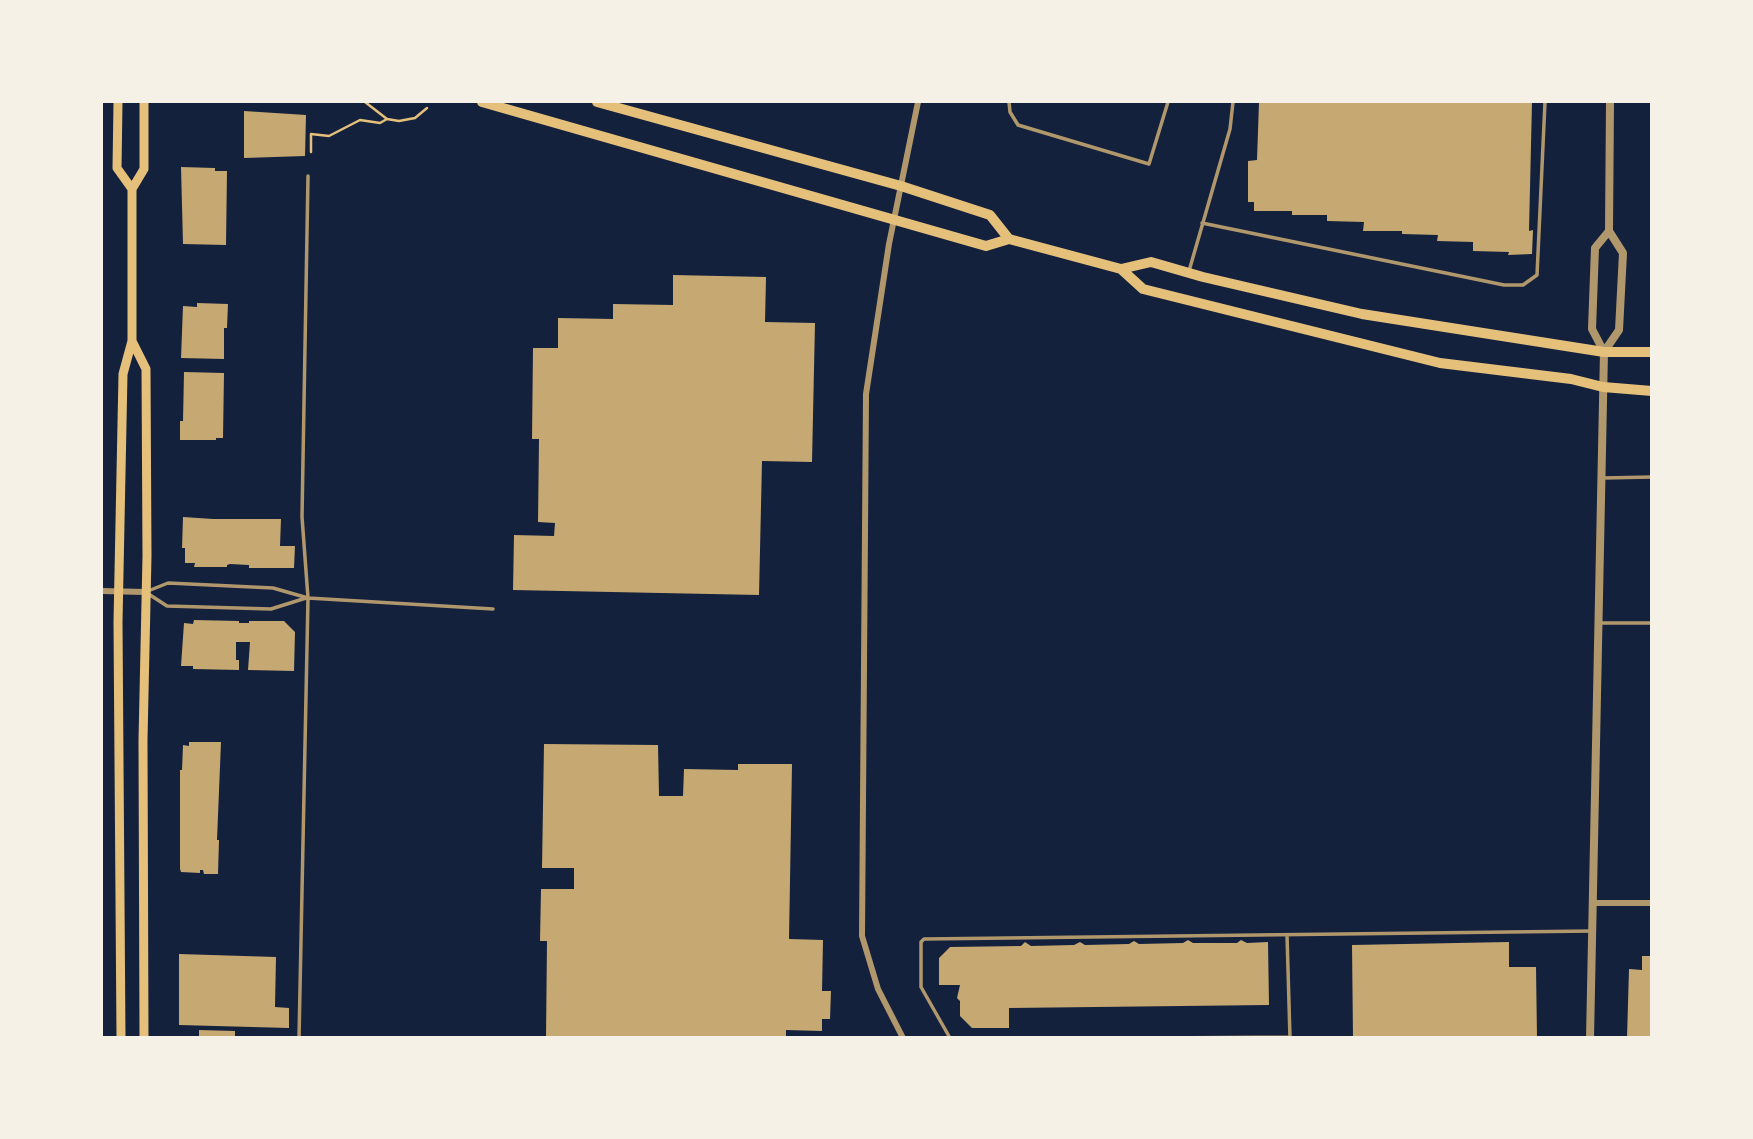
<!DOCTYPE html>
<html>
<head>
<meta charset="utf-8">
<style>
  body { margin:0 }
  #map { position:relative; width:1753px; height:1139px; overflow:hidden; background:#14213d; font-family:"Fira Sans",sans-serif }
  canvas { display:block }
  .frame { position:absolute; inset:0; border:103px solid #f6f1e7; pointer-events:none }
</style>
</head>
<body>
<div id="map">
<canvas width="1753" height="1139"></canvas>
<div class="frame"></div>
</div>
<script>
const g = document.querySelector('canvas').getContext('2d');
g.lineJoin = 'round';
function paint(path, color) {
  g.fillStyle = color;
  g.fill(path, 'evenodd');
}
function shape(rows) {
  const path = new Path2D();
  for (const r of rows) {
    path.moveTo(r[0], r[1]);
    for (let i = 2; i < r.length; i += 2) path.lineTo(r[i], r[i + 1]);
  }
  return path;
}
function stroke(path, color, width, dash) {
  g.strokeStyle = color;
  g.lineWidth = width;
  g.lineCap = dash ? 'butt' : 'round';
  g.setLineDash(dash || []);
  g.stroke(path);
}
const building = shape([
  [1259,102,1532,102,1529,231,1533,230,1532,254,1508,255,1509,252,1473,251,1473,242,1437,241,1438,235,1402,234,1402,231,1363,231,1364,222,1327,221,1327,215,1292,215,1292,211,1254,211,1254,202,1248,202,1248,161,1257,160],
  [244,111,306,115,305,156,244,158],
  [181,167,215,168,215,171,227,171,226,245,183,244],
  [673,275,766,277,765,322,815,323,812,462,762,461,759,595,513,590,514,535,554,536,555,523,538,522,539,439,532,439,533,348,558,348,558,318,613,319,613,304,673,305],
  [197,303,228,304,227,328,224,328,224,359,181,358,183,306,197,307],
  [184,372,224,373,223,438,216,438,216,440,180,440,180,421,183,421],
  [183,517,213,519,281,519,280,546,295,546,294,568,249,568,249,565,230,564,227,565,227,567,194,567,195,563,185,563,185,548,182,548],
  [194,620,239,621,239,623,249,623,249,621,284,621,295,632,294,671,248,670,250,642,236,642,236,660,239,660,239,670,193,669,193,666,181,666,184,623,193,624],
  [189,742,221,742,217,840,219,840,218,874,204,874,203,870,200,870,200,873,181,872,180,869,180,770,182,770,183,745,189,746],
  [544,744,658,745,659,796,683,796,684,769,738,770,738,764,792,764,789,939,823,940,822,991,831,991,830,1019,822,1019,822,1031,786,1030,786,1038,546,1038,547,941,540,941,541,889,574,889,574,868,542,868],
  [1188,940,1193,943,1237,943,1241,940,1247,943,1268,942,1269,1005,1009,1008,1009,1028,972,1028,960,1016,960,1001,957,998,960,985,939,985,939,958,950,947,1021,946,1025,942,1031,946,1074,945,1080,942,1085,945,1129,944,1134,941,1139,944,1183,943],
  [1509,942,1509,967,1536,967,1537,1038,1353,1038,1352,945],
  [179,954,276,957,275,1007,289,1008,289,1028,179,1025],
  [1642,956,1652,956,1652,1038,1627,1038,1629,969,1642,970],
  [199,1030,235,1031,235,1038,199,1038]
]);
const path = shape([
  [365,102,387,119,399,121,415,118,427,108],
  [311,152,311,134,329,136,360,120,380,123,387,119]
]);
const service = shape([
  [1009,102,1010,112,1018,125,1149,164,1168,102],
  [1202,223,1504,285,1523,285,1537,275,1545,102],
  [1189,271,1230,129,1233,102],
  [1603,478,1652,477],
  [148,591,168,583,273,588,308,598,493,609],
  [147,593,167,606,271,609,306,598],
  [1599,623,1652,623],
  [1287,935,1290,1038],
  [299,1038,308,598,302,517,308,176],
  [950,1038,921,987,921,942,924,939,1592,931],
  [1159,1038,1290,1037]
]);
const minor = shape([
  [102,591,145,592],
  [1594,903,1652,903],
  [903,1038,878,989,862,936,866,394,889,244,918,102]
]);
const tertiary = shape([
  [1604,352,1619,330,1623,253,1609,231,1610,102],
  [1590,1038,1604,352,1592,329,1595,248,1609,231]
]);
const secondary = shape([
  [118,102,117,168,132,189],
  [132,341,146,369,147,556,143,740,144,1038],
  [121,1038,118,622,123,374,132,341,132,189,144,169,144,102]
]);
const primary = shape([
  [482,102,986,246,1009,239,1121,269,1143,289,1440,363,1571,379,1603,387,1652,391],
  [597,102,901,186,990,215,1009,239],
  [1121,269,1151,262,1203,277,1362,314,1604,352,1652,352]
]);
paint(building, '#c6a872');
stroke(path, '#e5c07b', 2.5);
stroke(service, '#b1986c', 3.5);
stroke(minor, '#b1986c', 6);
stroke(tertiary, '#b1986c', 8);
stroke(secondary, '#e5c07b', 9);
stroke(primary, '#e5c07b', 10);
</script>
</body>
</html>
